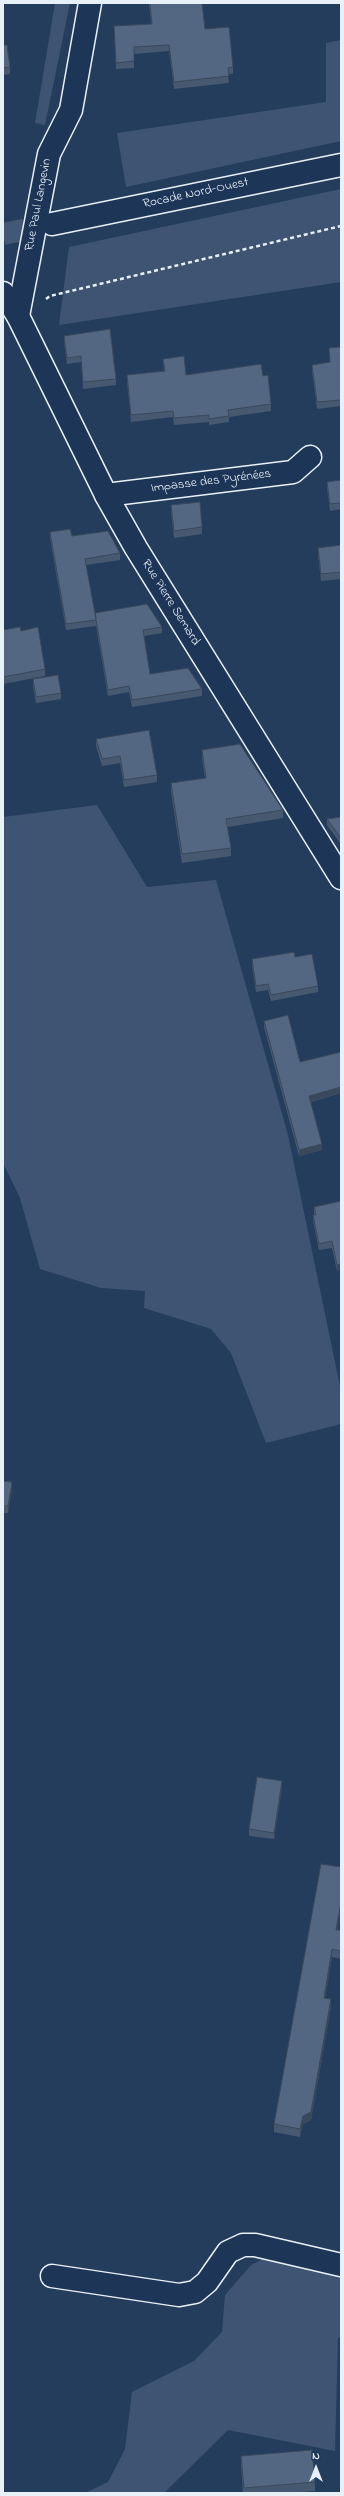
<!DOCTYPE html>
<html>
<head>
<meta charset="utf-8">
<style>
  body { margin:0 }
  #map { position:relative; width:344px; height:2496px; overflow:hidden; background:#253d5d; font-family:"Indie Flower",sans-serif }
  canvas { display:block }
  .frame { position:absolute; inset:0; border:4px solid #e8f1f8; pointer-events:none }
  .north { position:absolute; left:296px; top:2448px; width:40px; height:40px; -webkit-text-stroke:3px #1d3557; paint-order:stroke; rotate:0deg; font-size:11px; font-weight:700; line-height:16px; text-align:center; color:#e8f1f8 }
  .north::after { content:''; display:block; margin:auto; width:14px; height:18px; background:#e8f1f8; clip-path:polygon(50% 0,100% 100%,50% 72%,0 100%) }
</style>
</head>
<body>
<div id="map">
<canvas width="344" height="2496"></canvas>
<div class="frame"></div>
<div class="north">N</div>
</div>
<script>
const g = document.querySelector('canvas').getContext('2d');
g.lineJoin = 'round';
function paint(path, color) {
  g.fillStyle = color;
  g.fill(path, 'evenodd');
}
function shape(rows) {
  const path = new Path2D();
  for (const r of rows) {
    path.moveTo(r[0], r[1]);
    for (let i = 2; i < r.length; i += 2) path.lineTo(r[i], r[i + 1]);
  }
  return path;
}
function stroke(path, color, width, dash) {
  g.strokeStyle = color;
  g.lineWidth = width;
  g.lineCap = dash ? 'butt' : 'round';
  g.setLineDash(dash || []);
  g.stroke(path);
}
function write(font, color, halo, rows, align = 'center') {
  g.font = font + ' "Indie Flower",sans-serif';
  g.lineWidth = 3.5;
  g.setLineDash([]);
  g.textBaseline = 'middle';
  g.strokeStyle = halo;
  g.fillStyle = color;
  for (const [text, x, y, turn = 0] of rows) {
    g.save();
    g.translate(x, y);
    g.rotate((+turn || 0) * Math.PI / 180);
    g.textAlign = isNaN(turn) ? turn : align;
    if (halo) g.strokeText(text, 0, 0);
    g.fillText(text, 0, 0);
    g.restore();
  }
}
const green = shape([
  [55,3,70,3,45,125,35,123],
  [341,40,341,141,126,187,117,133,326,102,326,43],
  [341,189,341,282,59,325,69,247],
  [97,805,147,887,216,880,288,1135,341,1391,341,1424,266,1443,231,1353,211,1329,144,1308,145,1291,101,1288,40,1269,20,1198,3,1163,3,817],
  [269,2256,341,2274,341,2337,338,2338,335,2451,228,2430,164,2493,85,2493,108,2482,125,2449,132,2392,194,2361,222,2332,225,2295,251,2265]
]);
const majorTunnel = shape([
  [3,234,52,224]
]);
const path = shape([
  [46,299,50,296,341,226]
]);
const minor = shape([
  [18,316,49,154,71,110,90,3],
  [106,495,293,472,310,457],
  [52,2276,179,2295,195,2292,207,2282,228,2252,243,2245,255,2245,341,2265]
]);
const major = shape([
  [52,224,341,165],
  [3,293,18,316,106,495,136,548,341,878]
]);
const wall = shape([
  [149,3,202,3,205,29,233,67,233,74,228,74,229,83,174,89,169,51,134,54,134,68,116,69,114,26,151,24],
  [3,45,10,67,10,74,3,75],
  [64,336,116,379,116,385,83,389,81,362,67,364,64,342],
  [341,347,341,406,317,409,312,371,312,365,330,362,329,348],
  [163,359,186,375,263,376,271,404,271,411,229,417,229,422,209,425,209,422,174,425,173,417,131,422,127,382,127,375,164,371],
  [341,480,341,509,330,511,327,488,327,482],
  [171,505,202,527,202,534,174,538,171,512],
  [50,532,72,536,120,553,120,560,86,565,95,614,162,627,162,633,144,636,150,674,202,689,202,696,132,707,129,692,108,696,96,626,66,630,50,538],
  [341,545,341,579,321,581,318,554,318,548],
  [3,630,45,669,45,676,3,684],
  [33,679,61,693,61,699,36,703,33,686],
  [96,739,157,775,157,782,124,787,120,763,102,766,96,746],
  [202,750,283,810,283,818,228,827,231,848,231,856,182,863,171,792,171,783,205,778,202,758],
  [341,817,341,843,340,843,327,825,327,819],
  [295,957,318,986,318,992,271,1001,268,990,256,992,252,965,252,959],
  [264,1021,300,1062,341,1093,311,1102,322,1150,299,1156,264,1027],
  [341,1201,337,1271,332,1248,319,1250,313,1221,313,1215,314,1215,314,1207],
  [3,1481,12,1489,8,1513,3,1513],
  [282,1788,274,1839,249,1836,249,1829],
  [337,1930,341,1930,341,1959,332,1957,325,1998,331,2007,311,2120,303,2124,300,2137,274,2132,274,2124],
  [241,2456,315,2482,315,2491,290,2493,243,2493,241,2465]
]);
const shadedWall = shape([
  [341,1087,341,1093,309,1102,309,1096],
  [322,1144,322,1150,299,1156,299,1150],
  [341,1264,341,1270,337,1271,337,1265],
  [12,1482,12,1489,8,1513,8,1506],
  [282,1781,282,1788,274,1839,274,1833],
  [341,1902,341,1910,336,1937,336,1930],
  [332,1949,332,1957,324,2006,324,1998],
  [331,1999,331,2007,311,2120,303,2124,300,2137,300,2129,303,2116]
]);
const building = shape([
  [150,3,202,3,205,29,229,27,233,67,228,68,229,76,174,82,169,45,134,47,134,61,116,63,114,26,152,24,150,3],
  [3,45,7,45,10,67,3,68,3,45],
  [110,329,116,379,83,382,81,356,67,358,64,336,110,329],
  [341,347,341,400,317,402,312,365,330,362,329,348,341,347],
  [184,356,186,375,261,364,263,376,268,375,271,404,228,410,229,416,209,419,209,415,174,418,173,411,131,415,127,375,165,371,163,359,184,356],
  [341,480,341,503,330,504,327,482,341,480],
  [200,502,202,527,174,531,171,505,200,502],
  [70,529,72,536,108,531,120,553,85,559,96,619,95,613,147,604,162,627,143,630,150,674,188,668,202,689,132,700,129,686,108,690,96,620,66,624,50,532,70,529],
  [341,545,341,572,321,574,318,548,341,545],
  [20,627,21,631,38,627,45,669,3,677,3,630,20,627],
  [58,675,61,693,36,697,33,679,58,675],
  [149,730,157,775,124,780,120,756,102,759,96,739,149,730],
  [240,744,283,810,226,819,231,848,182,854,171,783,206,778,202,750,240,744],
  [341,817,341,836,340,837,327,819,341,817],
  [294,952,295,957,312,954,318,986,271,995,268,984,256,986,252,959,294,952],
  [288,1015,300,1062,341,1052,341,1087,309,1096,322,1144,299,1150,264,1021,288,1015],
  [341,1201,341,1264,337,1265,332,1241,319,1244,313,1215,316,1215,314,1207,341,1201],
  [3,1481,12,1482,8,1506,3,1506,3,1481],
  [257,1777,282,1781,274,1833,249,1829,257,1777],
  [321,1864,341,1867,341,1902,336,1930,341,1930,341,1951,332,1949,324,1998,331,1999,311,2112,303,2116,300,2129,274,2124,321,1864],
  [312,2450,315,2482,244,2488,241,2456,312,2450]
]);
const streetNames = [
  ["Rocade Nord-Ouest",196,194,-12],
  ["Rue Paul Langevin",39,205,-79],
  ["Impasse des Pyrénées",211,482,-7],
  ["Rue Pierre Semard",170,603,58]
];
paint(green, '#3e5472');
stroke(majorTunnel, '#425874', 22, [22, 11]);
stroke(minor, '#e8f1f8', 25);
stroke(major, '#e8f1f8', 25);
stroke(path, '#e8f1f8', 2.5, [4, 3]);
stroke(minor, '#1d3557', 22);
stroke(major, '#1d3557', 22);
paint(wall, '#475970');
paint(shadedWall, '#3a485b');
paint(building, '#536782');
stroke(building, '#3a485b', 1);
write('13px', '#e8f1f8', '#1d3557', streetNames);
</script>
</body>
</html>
